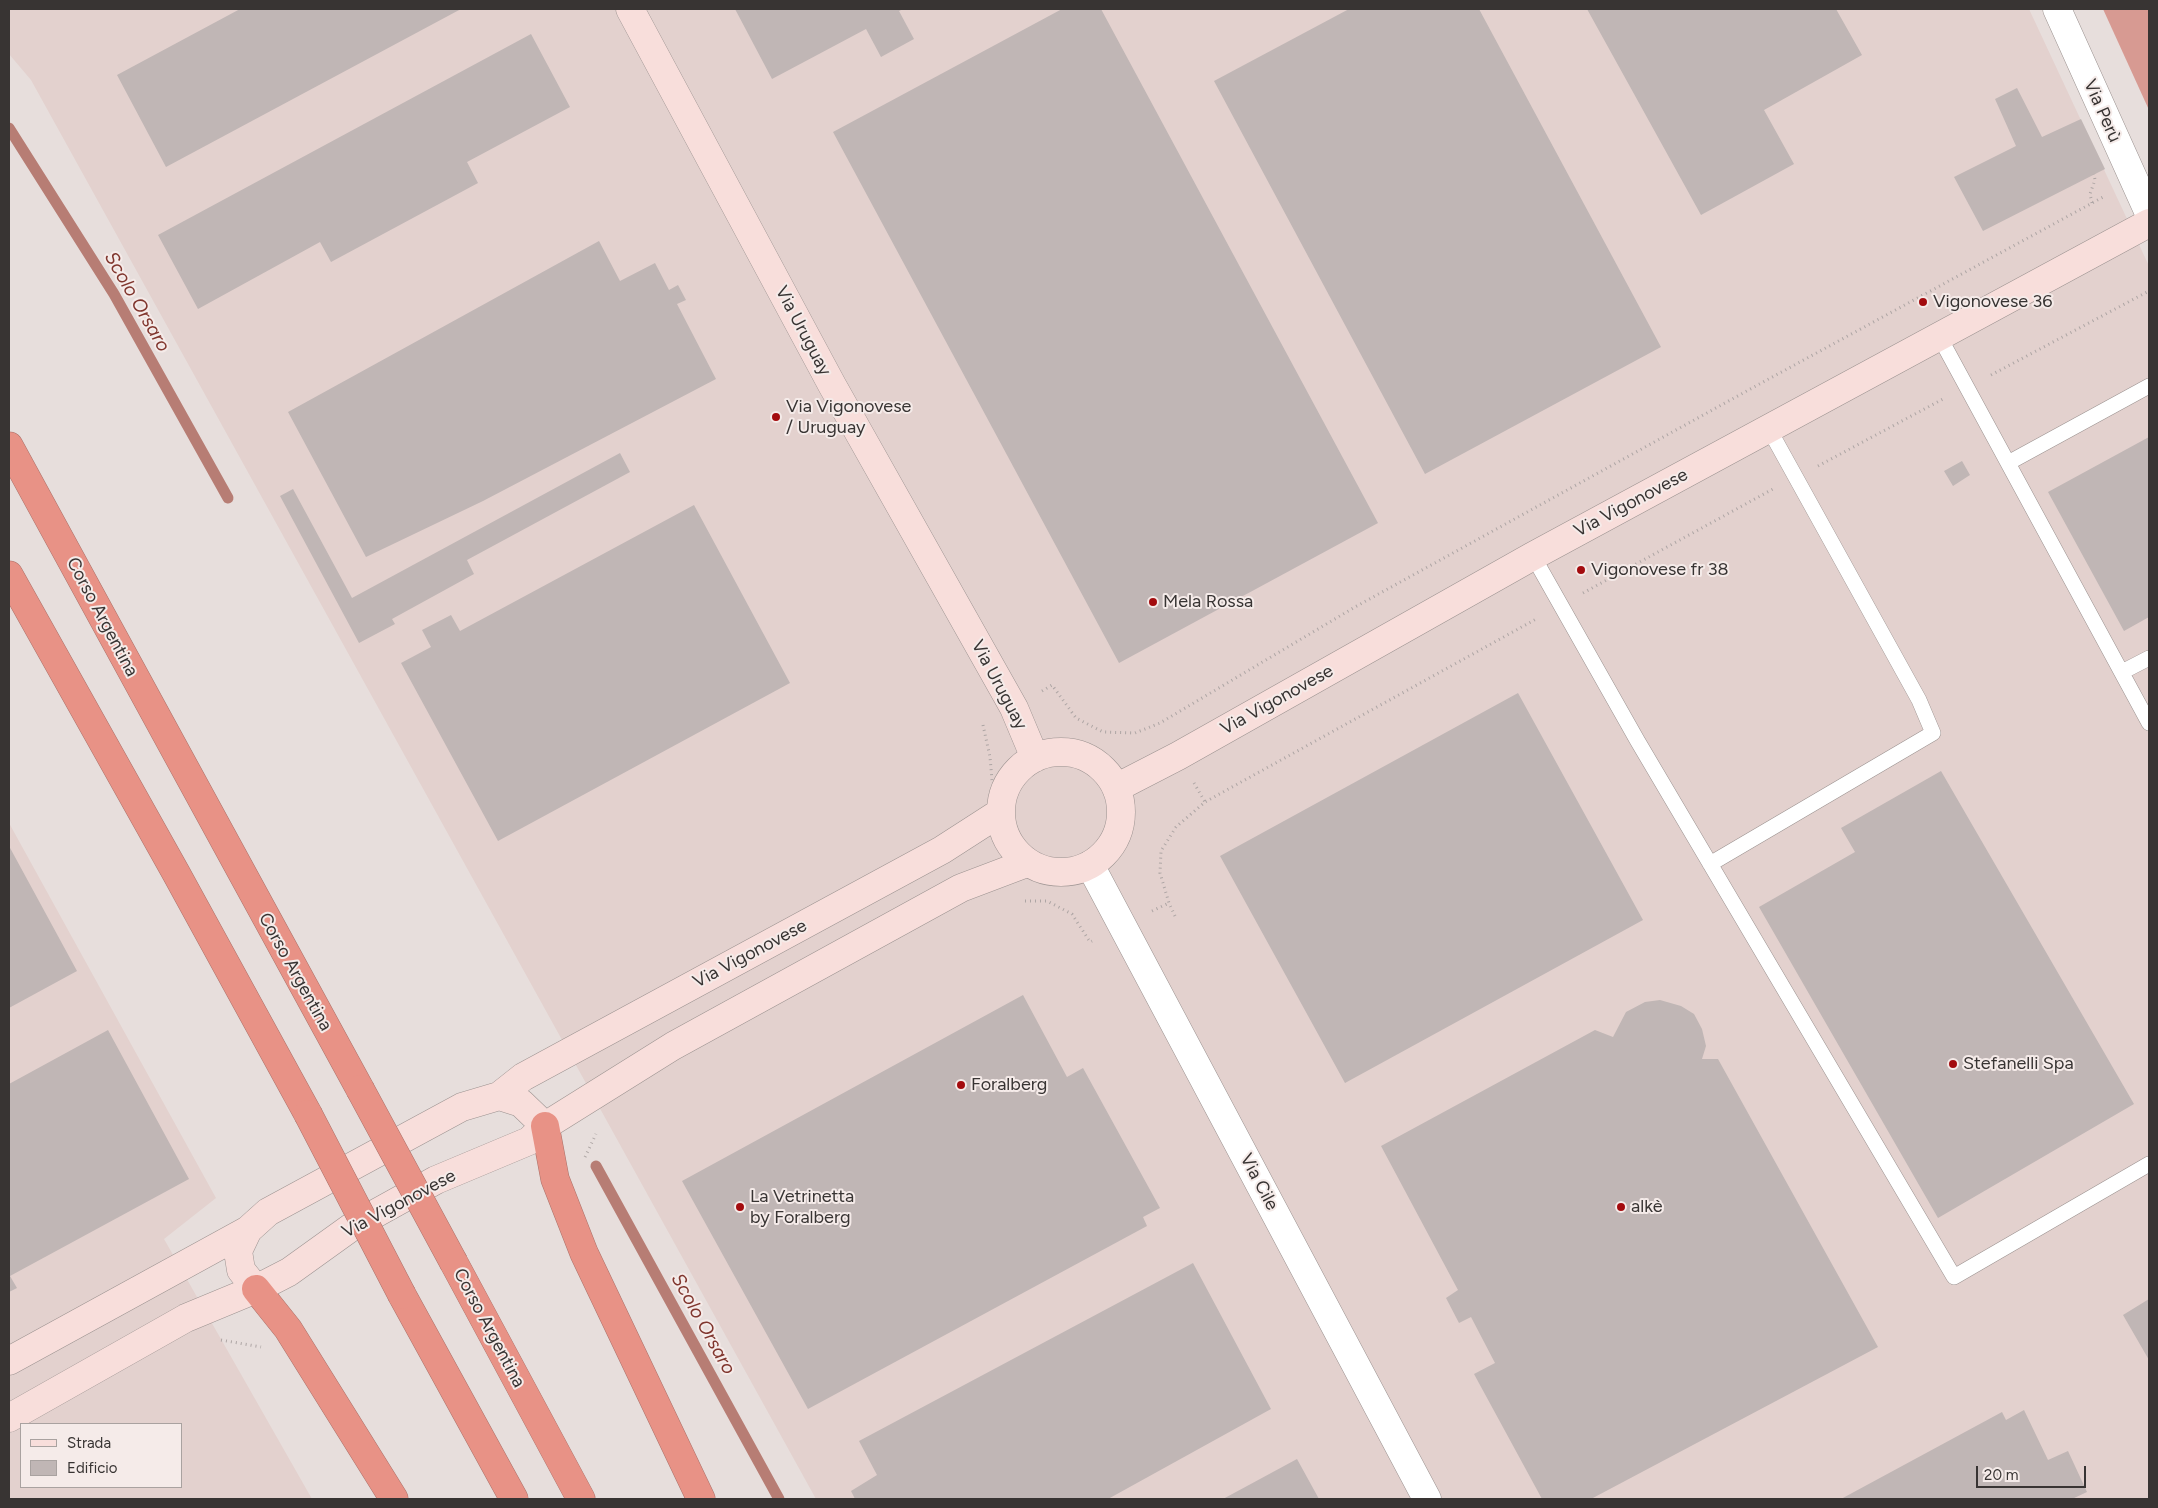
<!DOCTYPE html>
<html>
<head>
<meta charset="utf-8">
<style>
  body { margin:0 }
  #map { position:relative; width:2158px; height:1508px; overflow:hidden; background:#e7dedc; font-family:Figtree,sans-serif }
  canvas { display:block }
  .frame { position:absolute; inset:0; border:10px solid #383433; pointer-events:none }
  .legend { position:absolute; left:20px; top:1423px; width:162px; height:65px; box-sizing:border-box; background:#f5ebe9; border:1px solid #a9a2a0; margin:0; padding:6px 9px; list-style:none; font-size:15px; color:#383433 }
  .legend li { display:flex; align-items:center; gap:10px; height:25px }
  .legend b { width:25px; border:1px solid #a9a2a0 }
  .scale { position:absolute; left:1976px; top:1466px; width:110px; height:22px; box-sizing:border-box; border:2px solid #383433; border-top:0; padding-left:6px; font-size:15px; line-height:18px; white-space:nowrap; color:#383433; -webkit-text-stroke:4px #f5ebe9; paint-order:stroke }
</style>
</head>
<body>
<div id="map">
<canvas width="2158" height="1508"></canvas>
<div class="frame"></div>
<ul class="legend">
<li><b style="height:6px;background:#f8dedb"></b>Strada</li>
<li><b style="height:14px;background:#c0b6b5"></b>Edificio</li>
</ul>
<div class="scale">20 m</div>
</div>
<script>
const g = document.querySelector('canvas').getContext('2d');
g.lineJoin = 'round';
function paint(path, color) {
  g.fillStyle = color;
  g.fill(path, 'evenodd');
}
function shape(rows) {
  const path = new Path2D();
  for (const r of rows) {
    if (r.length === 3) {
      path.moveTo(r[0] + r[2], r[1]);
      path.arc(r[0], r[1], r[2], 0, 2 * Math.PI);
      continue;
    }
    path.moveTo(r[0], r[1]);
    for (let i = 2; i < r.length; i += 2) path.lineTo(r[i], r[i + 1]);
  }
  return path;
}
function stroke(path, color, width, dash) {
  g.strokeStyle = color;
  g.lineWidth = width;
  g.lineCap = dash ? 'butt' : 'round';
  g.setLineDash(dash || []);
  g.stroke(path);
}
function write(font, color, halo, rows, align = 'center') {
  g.font = font + ' Figtree,sans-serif';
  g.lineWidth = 4;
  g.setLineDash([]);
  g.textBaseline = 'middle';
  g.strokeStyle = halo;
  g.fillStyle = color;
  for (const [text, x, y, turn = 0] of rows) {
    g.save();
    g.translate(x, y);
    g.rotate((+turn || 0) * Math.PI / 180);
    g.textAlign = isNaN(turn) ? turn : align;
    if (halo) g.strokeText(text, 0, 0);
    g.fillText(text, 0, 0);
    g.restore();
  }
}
const built = shape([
  [9,9,2029,9,2149,266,2149,1499,816,1499,31,80,9,54],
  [9,823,216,1198,164,1239,312,1499,9,1499],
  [21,1424,181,1424,181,1487,21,1487]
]);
const forest = shape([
  [2103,9,2149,9,2149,110]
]);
const stream = shape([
  [9,128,114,294,228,498],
  [596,1166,779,1499]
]);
const building = shape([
  [240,9,461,9,166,167,117,75],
  [735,9,903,9,899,11,914,39,881,57,866,29,772,79],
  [1062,9,1101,9,1378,523,1119,663,833,132],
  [1349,9,1479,9,1661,347,1425,474,1214,81],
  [1587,9,1836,9,1862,55,1764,110,1794,164,1701,215],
  [531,34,570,107,467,162,478,183,331,262,320,242,198,309,158,235],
  [2017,88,2042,137,2081,119,2105,169,1983,231,1954,177,2016,146,1995,99],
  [599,241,620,281,655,263,669,290,678,285,686,300,677,304,716,379,483,501,366,557,288,412],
  [2149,437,2149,617,2124,631,2048,492],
  [620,453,630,472,467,560,474,574,392,619,395,624,359,643,280,496,293,489,352,598],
  [1962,461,1970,475,1953,486,1944,471],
  [694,505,790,683,498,841,401,663,431,647,422,630,451,615,460,631],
  [1518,693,1643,920,1345,1083,1220,856],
  [1941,771,2134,1104,1938,1218,1759,907,1855,852,1841,828],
  [9,846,77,971,9,1008],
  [1023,995,1067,1077,1083,1068,1160,1208,1143,1217,1147,1226,808,1409,682,1181],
  [1660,1000,1681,1006,1694,1014,1702,1029,1706,1046,1702,1059,1718,1059,1878,1347,1591,1499,1542,1499,1474,1374,1495,1363,1471,1317,1459,1323,1446,1298,1458,1290,1381,1146,1595,1030,1613,1037,1626,1012,1645,1002],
  [108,1030,189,1179,10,1276,17,1288,9,1292,9,1084],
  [1193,1263,1271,1409,1108,1499,855,1499,851,1491,877,1475,859,1441],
  [2149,1299,2149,1360,2123,1315],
  [2024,1410,2048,1460,2068,1451,2087,1492,2072,1499,1841,1499,2002,1412,2006,1420],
  [1297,1459,1319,1499,1223,1499]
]);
const path = shape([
  [2092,203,2090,194,2095,180,2094,174],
  [1991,375,2149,291],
  [1818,466,1943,399],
  [1583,593,1773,489],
  [1042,691,1052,685,1076,718,1103,732,1135,733,1160,723,1355,607,1754,387,2105,196],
  [983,725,990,757,992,780],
  [1194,783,1205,802],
  [1025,901,1047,901,1072,914,1090,942,1092,941],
  [1152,911,1169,903],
  [1175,916,1169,903,1160,873,1161,851,1176,827,1205,802,1538,618],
  [585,1157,596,1134],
  [221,1340,261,1347]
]);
const lane = shape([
  [1939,336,2149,723],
  [2008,463,2149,386],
  [1533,556,1637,740,1954,1277,2149,1164],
  [2122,672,2149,658],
  [1710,864,1933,733,1919,700,1769,429]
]);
const street = shape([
  [2057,9,2149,213],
  [1090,865,1427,1499]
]);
const secondary = shape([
  [630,9,832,385,1014,708,1035,758],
  [1061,812,60],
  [1116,788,1178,756,1533,556,2149,223],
  [499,1096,521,1103,545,1126],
  [248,1230,238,1251,241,1270,256,1289],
  [9,1361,248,1230,268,1212,462,1107,499,1096,523,1077,942,850,1001,812],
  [9,1418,186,1318,256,1289,289,1272,353,1226,436,1180,529,1141,545,1126,673,1046,961,888,1027,863]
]);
const highway = shape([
  [9,446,360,1089],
  [9,575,176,873,308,1114],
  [545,1126,555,1179,584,1253,701,1499],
  [454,1263,581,1499],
  [256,1289,288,1329,394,1499],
  [402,1295,514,1499]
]);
const highwayBridge = shape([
  [360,1089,454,1263],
  [308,1114,402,1295]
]);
const markers = [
  [1923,302,5,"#a30b0e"],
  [776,417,5,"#a30b0e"],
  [1581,570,5,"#a30b0e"],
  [1153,602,5,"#a30b0e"],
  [1953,1064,5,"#a30b0e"],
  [961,1085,5,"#a30b0e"],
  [740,1207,5,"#a30b0e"],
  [1621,1207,5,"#a30b0e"]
];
const streetNames = [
  ["Via Perù",2102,111,66],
  ["Via Uruguay",803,331,62],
  ["Via Vigonovese",1631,503,-28],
  ["Corso Argentina",102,617,62],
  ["Via Uruguay",999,685,62],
  ["Via Vigonovese",1277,700,-29],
  ["Via Vigonovese",750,954,-28],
  ["Corso Argentina",295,972,61],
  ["Via Cile",1259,1182,62],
  ["Via Vigonovese",399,1204,-28],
  ["Corso Argentina",489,1328,62]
];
const poiNames = [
  ["Vigonovese 36",1933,302],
  ["Via Vigonovese",786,407],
  ["/ Uruguay",786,428],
  ["Vigonovese fr 38",1591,570],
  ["Mela Rossa",1163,602],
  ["Stefanelli Spa",1963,1064],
  ["Foralberg",971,1085],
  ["La Vetrinetta",750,1197],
  ["by Foralberg",750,1218],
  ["alkè",1631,1207]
];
const waterNames = [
  ["Scolo Orsaro",137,302,60],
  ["Scolo Orsaro",703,1324,61]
];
paint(built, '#e3d1ce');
paint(forest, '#d79a92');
stroke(stream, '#b77d74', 11);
paint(building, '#c0b6b5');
stroke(lane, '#9b9290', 16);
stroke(street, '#9b9290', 29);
stroke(secondary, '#9b9290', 29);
stroke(highway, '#aa7169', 29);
stroke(path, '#ada5a4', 3, [1, 4]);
stroke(lane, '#fff', 15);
stroke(street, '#fff', 28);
stroke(secondary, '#f8dedb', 28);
stroke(highway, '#e89286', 28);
stroke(highwayBridge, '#aa7169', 29, []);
stroke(highwayBridge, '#e89286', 28);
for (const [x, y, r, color] of markers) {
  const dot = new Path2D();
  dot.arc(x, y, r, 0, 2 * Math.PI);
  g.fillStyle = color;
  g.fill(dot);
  stroke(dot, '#f5ebe9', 2);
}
write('18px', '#383433', '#f5ebe9', streetNames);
write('18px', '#383433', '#f5ebe9', poiNames, 'left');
write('italic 19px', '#80362e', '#f5ebe9', waterNames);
</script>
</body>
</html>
